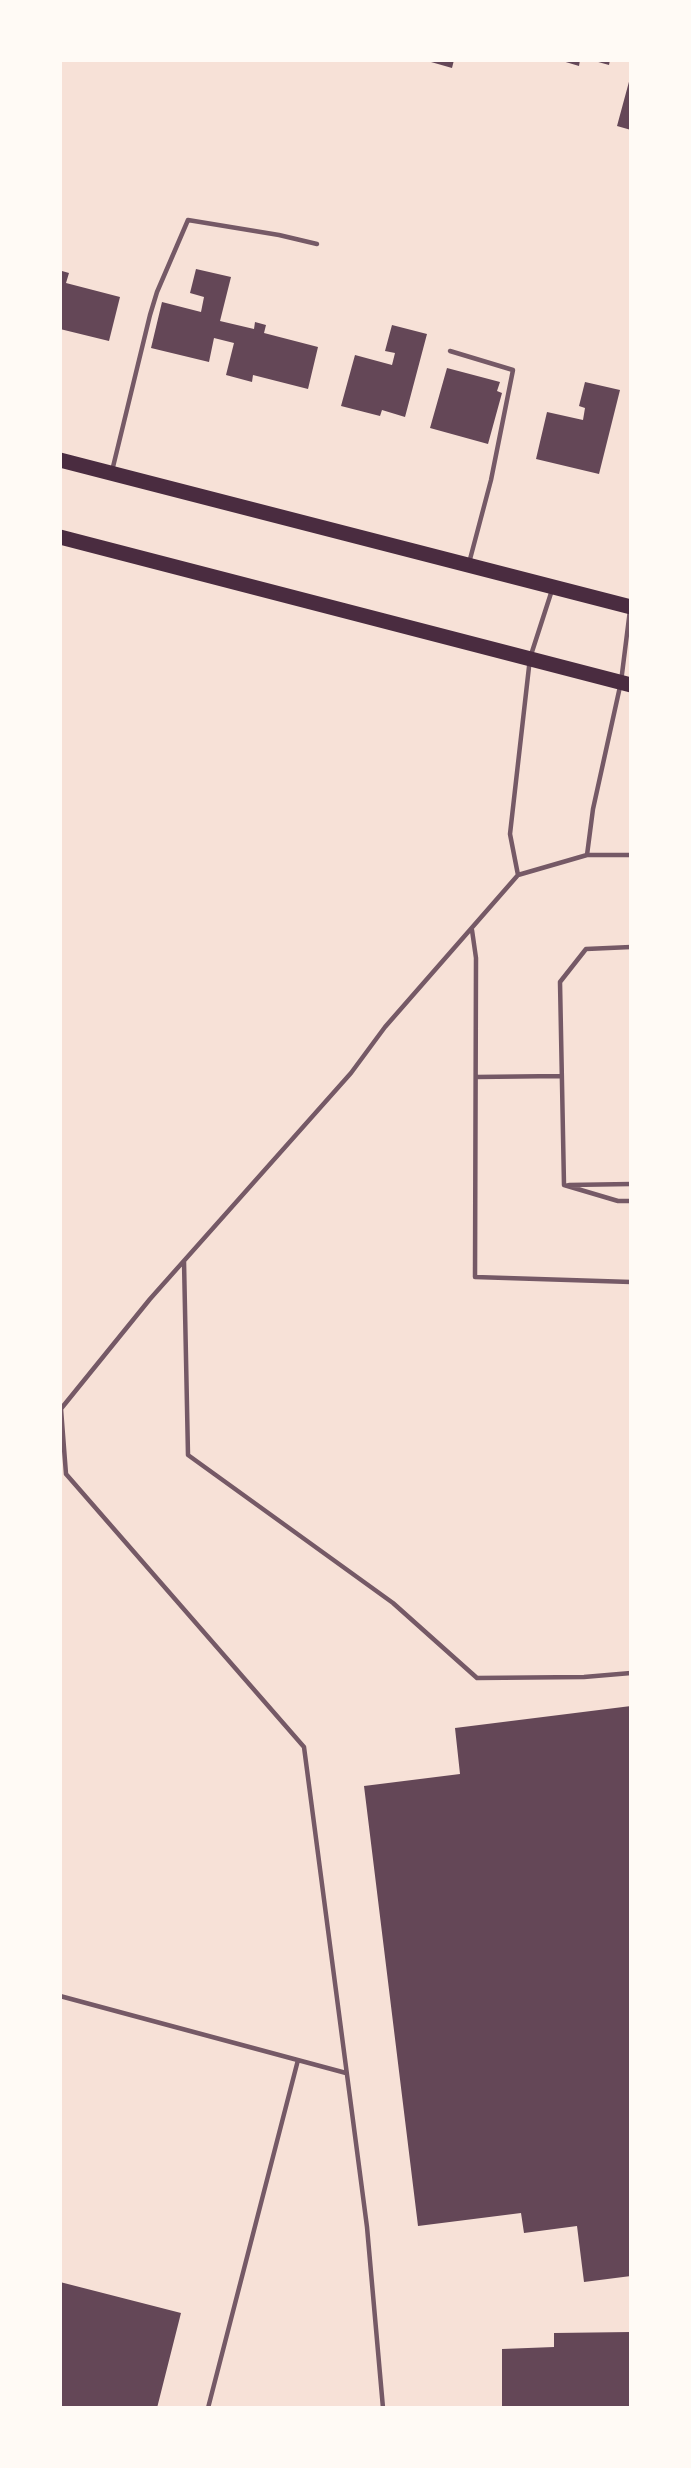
<!DOCTYPE html>
<html>
<head>
<meta charset="utf-8">
<style>
  body { margin:0 }
  #map { position:relative; width:691px; height:2468px; overflow:hidden; background:#f7e1d7; font-family:Ubuntu,sans-serif }
  canvas { display:block }
  .frame { position:absolute; inset:0; border:62px solid #fffaf5; pointer-events:none }
</style>
</head>
<body>
<div id="map">
<canvas width="691" height="2468"></canvas>
<div class="frame"></div>
</div>
<script>
const g = document.querySelector('canvas').getContext('2d');
g.lineJoin = 'round';
function paint(path, color) {
  g.fillStyle = color;
  g.fill(path, 'evenodd');
}
function shape(rows) {
  const path = new Path2D();
  for (const r of rows) {
    path.moveTo(r[0], r[1]);
    for (let i = 2; i < r.length; i += 2) path.lineTo(r[i], r[i + 1]);
  }
  return path;
}
function stroke(path, color, width, dash) {
  g.strokeStyle = color;
  g.lineWidth = width;
  g.lineCap = dash ? 'butt' : 'round';
  g.setLineDash(dash || []);
  g.stroke(path);
}
const building = shape([
  [424,60,454,60,452,68],
  [559,60,580,60,579,66],
  [591,60,610,60,609,65],
  [630,78,631,78,631,130,617,126],
  [196,269,231,277,220,321,254,329,255,322,266,325,264,333,318,347,308,389,253,375,252,382,226,375,234,343,214,338,209,362,151,348,162,302,201,312,204,297,190,293],
  [62,271,69,273,66,283,120,297,109,341,60,329],
  [392,325,427,334,405,417,382,410,380,416,341,406,355,355,392,365,395,353,385,351],
  [447,368,500,382,497,391,502,393,488,444,430,428],
  [585,382,620,390,599,474,536,459,547,412,583,420,585,408,579,406],
  [631,1706,631,2276,584,2282,577,2226,524,2233,521,2213,418,2226,364,1786,460,1774,455,1728],
  [60,2282,181,2313,157,2408,60,2408],
  [631,2332,631,2408,502,2408,502,2349,554,2347,554,2333]
]);
const service = shape([
  [450,351,513,370,491,480,469,563],
  [112,471,150,315,157,292,188,220,279,235,317,244],
  [587,855,593,809,621,682,630,610],
  [518,875,510,834,530,658,552,590],
  [472,930,476,958,475,1277,631,1282],
  [476,1077,561,1076],
  [564,1185,560,982,586,949,631,947],
  [564,1185,618,1201,631,1201],
  [569,1185,631,1184],
  [184,1261,188,1455,393,1603,477,1678,584,1677,631,1673],
  [61,1409,66,1474,304,1747,367,2227,383,2408],
  [60,1410,150,1299,351,1073,385,1027,518,875,587,855,631,855],
  [60,1996,346,2073],
  [208,2408,298,2060]
]);
const primary = shape([
  [60,460,631,607],
  [60,537,631,685]
]);
paint(building, '#644757');
stroke(service, '#755966', 4.5);
stroke(primary, '#4a2c40', 15);
</script>
</body>
</html>
